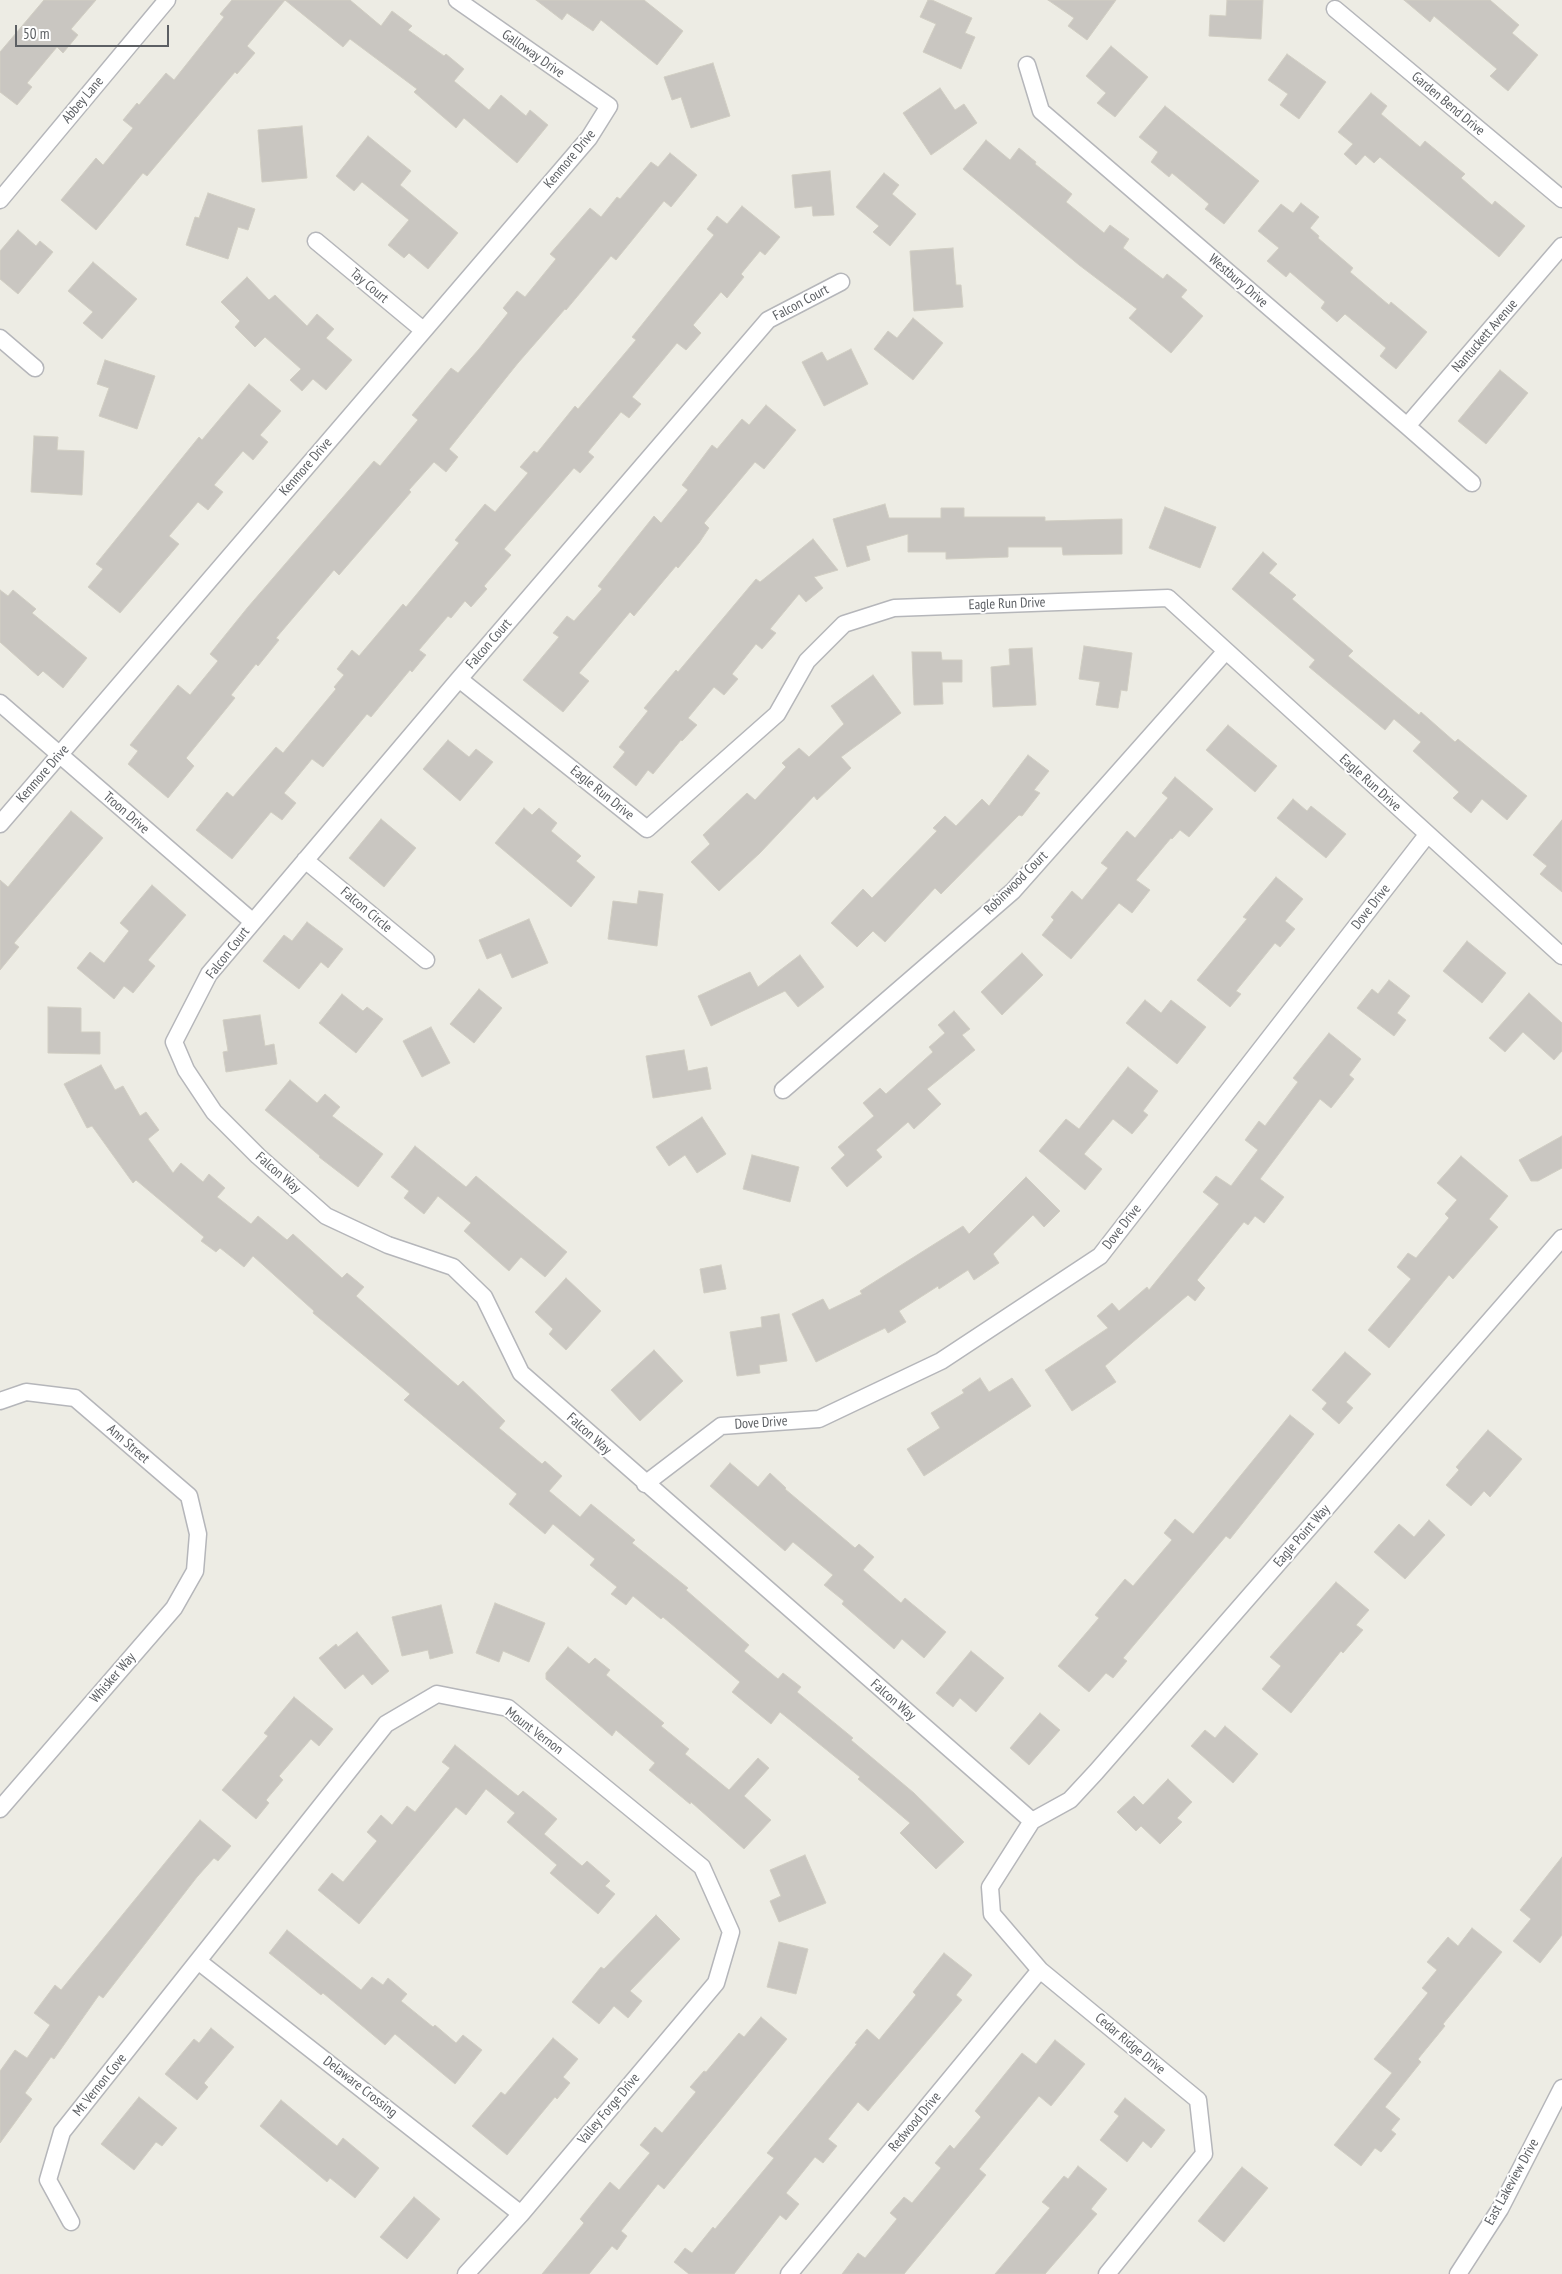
<!DOCTYPE html>
<html>
<head>
<meta charset="utf-8">
<style>
  body { margin:0 }
  #map { position:relative; width:1562px; height:2274px; overflow:hidden; background:#edece4; font-family:"PT Sans Narrow",sans-serif }
  canvas { display:block }
  .scale { position:absolute; left:15px; top:25px; width:154px; height:22px; box-sizing:border-box; border:2px solid #5c5f63; border-top:0; padding-left:6px; font-size:15px; line-height:18px; white-space:nowrap; color:#5c5f63; -webkit-text-stroke:4px #fff; paint-order:stroke }
</style>
</head>
<body>
<div id="map">
<canvas width="1562" height="2274"></canvas>
<div class="scale">50 m</div>
</div>
<script>
const g = document.querySelector('canvas').getContext('2d');
g.lineJoin = 'round';
function paint(path, color) {
  g.fillStyle = color;
  g.fill(path, 'evenodd');
}
function shape(rows) {
  const path = new Path2D();
  for (const r of rows) {
    path.moveTo(r[0], r[1]);
    for (let i = 2; i < r.length; i += 2) path.lineTo(r[i], r[i + 1]);
  }
  return path;
}
function stroke(path, color, width, dash) {
  g.strokeStyle = color;
  g.lineWidth = width;
  g.lineCap = dash ? 'butt' : 'round';
  g.setLineDash(dash || []);
  g.stroke(path);
}
function write(font, color, halo, rows, align = 'center') {
  g.font = font + ' "PT Sans Narrow",sans-serif';
  g.lineWidth = 4;
  g.setLineDash([]);
  g.textBaseline = 'middle';
  g.strokeStyle = halo;
  g.fillStyle = color;
  for (const [text, x, y, turn = 0] of rows) {
    g.save();
    g.translate(x, y);
    g.rotate((+turn || 0) * Math.PI / 180);
    g.textAlign = isNaN(turn) ? turn : align;
    if (halo) g.strokeText(text, 0, 0);
    g.fillText(text, 0, 0);
    g.restore();
  }
}
const building = shape([
  [44,0,96,0,71,29,78,35,63,53,57,47,27,83,32,87,17,105,0,92,0,52,44,0],
  [232,0,350,0,381,26,392,11,412,26,408,30,444,56,446,54,464,69,454,81,489,110,501,95,526,116,530,110,548,125,517,163,464,118,456,128,414,92,417,89,350,39,343,47,285,0,247,46,255,53,237,74,235,72,147,176,143,173,96,230,61,200,96,158,103,165,133,128,123,120,137,103,139,105,166,73,174,80,224,17,220,14,232,0],
  [536,0,644,0,683,31,657,65,601,20,593,31,567,13,562,20,536,0],
  [928,0,932,0,972,18,965,33,975,37,961,69,923,52,936,24,920,17,928,0],
  [1048,0,1116,0,1087,40,1068,26,1074,18,1048,0],
  [1227,0,1263,0,1261,39,1209,36,1210,15,1226,16,1227,0],
  [1404,0,1490,0,1519,25,1512,33,1538,55,1508,91,1490,76,1497,69,1434,16,1430,22,1404,0],
  [1111,46,1148,77,1115,117,1097,103,1106,93,1086,76,1111,46],
  [1287,54,1326,82,1299,119,1280,105,1288,94,1268,80,1287,54],
  [713,63,730,116,691,128,681,97,672,100,664,77,713,63],
  [940,88,955,110,964,104,977,123,931,155,903,113,940,88],
  [1371,93,1387,106,1381,114,1420,147,1425,141,1465,174,1461,178,1492,205,1495,201,1525,226,1499,257,1380,157,1374,163,1365,155,1356,165,1344,154,1353,144,1338,132,1371,93],
  [1165,106,1259,181,1224,224,1205,209,1209,204,1172,173,1169,177,1151,162,1158,152,1139,137,1165,106],
  [302,126,307,178,262,182,258,130,302,126],
  [368,136,411,171,400,185,458,233,428,269,409,253,404,258,388,245,409,220,362,182,354,191,336,176,368,136],
  [986,140,1010,160,1019,148,1036,162,1035,164,1072,194,1066,202,1104,233,1110,225,1129,239,1123,248,1163,279,1167,274,1187,290,1181,297,1203,316,1171,353,1129,318,1137,309,1079,265,963,169,986,140],
  [670,153,697,175,671,207,664,201,616,260,611,256,566,310,565,309,518,363,449,449,458,457,446,472,434,462,409,490,411,492,339,575,334,570,276,638,279,640,258,666,256,664,231,695,235,698,186,758,194,766,168,798,128,764,138,751,130,745,178,685,190,695,218,661,210,654,248,607,374,461,380,466,418,420,412,415,451,368,458,373,479,349,508,313,503,308,517,291,525,297,556,259,550,254,590,208,601,217,617,197,620,199,651,162,658,167,670,153],
  [830,171,834,215,813,216,812,206,795,208,792,175,830,171],
  [884,173,899,185,892,194,916,214,890,246,873,232,879,226,856,207,884,173],
  [208,193,255,209,248,230,238,227,228,259,186,245,195,217,199,218,208,193],
  [1301,203,1319,217,1310,228,1319,236,1318,238,1353,268,1350,272,1389,305,1391,302,1427,332,1396,369,1380,356,1386,348,1345,314,1337,322,1321,308,1325,302,1290,272,1286,277,1267,261,1279,248,1258,231,1281,204,1293,213,1301,203],
  [742,206,780,237,765,255,760,251,741,274,744,277,727,298,721,292,693,325,701,333,686,350,677,343,632,397,641,404,629,418,621,412,588,452,594,457,580,473,574,468,504,549,511,555,484,586,487,589,471,607,465,601,451,618,448,616,419,650,426,655,412,672,410,670,371,717,367,714,323,767,312,759,284,793,296,803,282,820,271,812,232,859,196,830,227,792,233,797,276,747,283,753,336,689,334,687,344,675,337,669,352,650,359,656,403,604,406,607,459,543,455,540,485,504,495,512,528,473,520,467,534,451,537,453,575,406,578,409,636,340,632,337,714,235,707,229,717,216,727,224,742,206],
  [18,230,36,246,40,241,53,252,18,294,0,279,0,251,18,230],
  [953,248,956,285,961,285,963,307,914,311,910,251,953,248],
  [93,262,137,299,102,339,83,323,93,312,68,291,93,262],
  [247,277,269,300,275,295,307,326,317,314,334,329,326,338,352,360,326,390,313,379,302,391,290,380,301,369,265,337,255,347,235,327,240,321,221,302,247,277],
  [913,318,943,343,913,380,874,349,888,331,897,338,913,318],
  [851,349,868,384,824,406,802,362,822,352,827,361,851,349],
  [105,360,155,376,137,429,99,416,109,388,97,384,105,360],
  [1500,370,1528,393,1486,444,1458,421,1500,370],
  [249,384,281,411,260,435,268,442,253,460,243,451,214,485,223,492,208,510,198,502,169,536,179,544,120,613,88,587,103,569,96,564,199,437,202,440,249,384],
  [766,405,796,430,764,469,755,462,704,523,709,528,699,543,678,568,676,566,634,616,630,612,579,673,589,681,563,712,523,680,559,637,553,633,567,616,574,621,602,589,598,586,654,516,661,523,688,490,682,485,712,445,717,449,742,419,749,425,766,405],
  [34,436,58,437,57,450,84,451,82,495,31,492,34,436],
  [885,504,889,518,941,518,941,508,964,508,964,517,1045,517,1045,521,1122,519,1122,554,1063,555,1062,547,1008,547,1008,557,946,559,946,552,908,552,908,534,866,546,870,560,847,567,833,519,885,504],
  [1165,507,1216,527,1200,568,1149,548,1165,507],
  [813,539,838,570,814,577,823,588,806,602,799,594,770,629,776,633,762,649,756,644,732,674,738,679,724,695,714,687,688,718,697,725,682,741,681,740,653,774,648,770,636,786,613,767,625,752,619,747,648,711,644,708,676,670,678,672,756,579,760,582,813,539],
  [1263,552,1277,564,1269,573,1296,595,1292,599,1353,651,1348,656,1419,715,1421,712,1455,742,1458,739,1527,796,1507,820,1482,799,1471,813,1453,798,1459,792,1413,751,1421,742,1394,719,1385,730,1309,667,1315,660,1232,589,1263,552],
  [0,590,8,596,13,590,36,609,32,613,87,658,63,688,43,671,38,676,0,642,0,590],
  [1084,646,1132,653,1127,691,1121,690,1118,708,1096,705,1100,682,1079,679,1084,646],
  [1032,648,1036,705,993,707,991,667,1010,665,1009,649,1032,648],
  [912,652,941,652,942,660,962,660,962,682,942,682,943,704,914,705,912,652],
  [873,675,901,713,841,757,851,768,817,800,814,796,760,853,719,891,691,862,710,844,703,835,747,793,755,800,786,767,782,763,799,748,809,757,844,724,831,706,873,675],
  [1228,725,1277,766,1255,792,1206,750,1228,725],
  [448,740,469,757,476,749,493,762,460,801,423,769,448,740],
  [1028,755,1049,771,1034,790,1040,793,1022,816,1019,815,941,894,935,888,885,942,873,931,857,947,831,923,863,889,872,898,937,831,933,828,945,816,956,826,982,799,989,806,1028,755],
  [1175,777,1213,809,1189,837,1180,830,1172,839,1171,838,1136,880,1150,890,1132,913,1119,903,1071,959,1042,935,1054,920,1051,917,1072,891,1082,900,1108,868,1101,863,1127,831,1135,838,1168,798,1162,793,1175,777],
  [1293,799,1307,811,1311,806,1346,834,1326,858,1277,818,1293,799],
  [524,808,532,815,539,808,557,823,551,831,581,856,576,861,595,877,571,907,495,843,524,808],
  [71,811,103,838,14,943,19,947,0,970,0,880,8,887,71,811],
  [381,819,416,848,384,887,349,858,381,819],
  [1562,820,1562,892,1540,874,1547,866,1533,855,1562,820],
  [1276,877,1303,899,1285,921,1295,929,1280,947,1275,943,1236,991,1241,994,1230,1007,1197,980,1247,919,1243,917,1276,877],
  [152,885,186,915,148,960,155,966,133,993,124,986,114,999,77,968,90,952,104,963,129,931,120,923,152,885],
  [639,891,663,894,657,946,608,939,613,901,637,904,639,891],
  [529,919,548,963,512,978,501,953,487,959,479,940,529,919],
  [307,922,343,949,328,968,321,962,299,989,263,961,284,935,292,941,307,922],
  [1467,941,1506,973,1482,1003,1443,971,1467,941],
  [1022,953,1043,975,1002,1015,981,992,1022,953],
  [800,955,824,987,798,1007,785,991,711,1026,698,996,750,972,758,987,800,955],
  [1389,980,1410,996,1397,1013,1406,1020,1394,1036,1357,1008,1372,989,1378,994,1389,980],
  [479,989,502,1008,474,1043,450,1024,479,989],
  [1529,993,1562,1023,1562,1051,1554,1060,1523,1032,1505,1052,1489,1038,1529,993],
  [342,994,363,1011,367,1007,383,1019,356,1053,319,1023,342,994],
  [1145,1000,1161,1013,1171,1000,1206,1027,1177,1064,1126,1023,1145,1000],
  [48,1007,81,1008,81,1032,100,1032,100,1054,48,1053,48,1007],
  [954,1011,970,1029,962,1035,975,1050,927,1089,941,1104,914,1129,908,1122,876,1150,882,1157,847,1187,831,1168,845,1155,838,1147,874,1116,863,1103,880,1088,886,1094,933,1052,929,1047,945,1033,938,1025,954,1011],
  [260,1015,265,1046,274,1044,277,1064,226,1072,223,1052,228,1051,223,1020,260,1015],
  [431,1027,450,1063,422,1077,403,1041,431,1027],
  [1329,1033,1361,1059,1349,1075,1354,1079,1331,1108,1320,1099,1260,1179,1284,1197,1264,1223,1255,1216,1248,1225,1244,1222,1197,1280,1205,1288,1195,1301,1188,1295,1105,1366,1116,1382,1072,1411,1045,1370,1108,1328,1097,1316,1112,1303,1119,1311,1147,1287,1149,1290,1219,1204,1203,1192,1216,1176,1231,1186,1258,1150,1245,1140,1259,1121,1265,1126,1298,1082,1293,1078,1329,1033],
  [684,1050,688,1071,707,1067,711,1089,653,1098,646,1056,684,1050],
  [101,1065,115,1090,123,1086,140,1116,146,1112,159,1130,148,1139,173,1173,181,1163,203,1182,209,1174,225,1188,217,1197,251,1224,258,1216,287,1240,293,1234,342,1278,347,1273,364,1287,356,1296,458,1386,463,1381,505,1421,499,1428,542,1464,545,1461,562,1476,549,1491,580,1517,591,1504,635,1540,632,1543,688,1588,686,1590,749,1645,744,1651,778,1679,783,1673,801,1687,797,1692,853,1738,851,1740,914,1793,964,1842,936,1869,900,1833,910,1823,858,1779,860,1777,780,1712,771,1724,732,1692,740,1682,663,1617,661,1619,633,1596,626,1605,611,1594,617,1587,590,1565,595,1559,553,1524,545,1534,509,1504,517,1494,404,1400,410,1394,313,1313,314,1311,253,1256,244,1267,220,1248,216,1252,201,1241,204,1237,136,1180,133,1183,92,1126,87,1128,64,1084,101,1065],
  [1128,1067,1158,1091,1143,1111,1148,1115,1132,1134,1113,1119,1084,1154,1102,1169,1085,1190,1039,1151,1066,1119,1079,1129,1128,1067],
  [290,1080,317,1103,325,1094,340,1107,332,1116,383,1154,358,1187,319,1157,320,1156,265,1110,290,1080],
  [702,1117,726,1154,697,1173,685,1155,669,1166,656,1147,702,1117],
  [1562,1136,1562,1168,1538,1181,1531,1181,1519,1160,1562,1136],
  [415,1146,466,1187,476,1176,567,1252,545,1277,521,1257,509,1271,464,1231,471,1223,438,1196,424,1214,404,1198,409,1191,391,1177,415,1146],
  [752,1155,799,1167,790,1202,743,1189,752,1155],
  [1461,1156,1508,1196,1489,1219,1498,1227,1453,1279,1449,1275,1389,1348,1368,1330,1411,1279,1397,1267,1408,1253,1416,1258,1449,1218,1445,1214,1457,1200,1437,1183,1461,1156],
  [1026,1177,1060,1211,1044,1227,1033,1215,993,1254,999,1263,974,1280,968,1270,939,1289,938,1286,899,1311,906,1322,888,1333,885,1328,816,1362,792,1314,823,1299,829,1310,862,1294,860,1291,963,1226,969,1234,1026,1177],
  [721,1265,726,1289,704,1293,700,1269,721,1265],
  [566,1278,601,1311,566,1350,549,1334,553,1329,535,1312,566,1278],
  [779,1314,787,1361,759,1365,760,1373,737,1376,730,1332,762,1327,761,1317,779,1314],
  [654,1350,683,1381,640,1421,611,1390,654,1350],
  [1345,1352,1371,1374,1346,1402,1353,1408,1339,1424,1322,1409,1327,1403,1312,1390,1345,1352],
  [980,1378,989,1392,1012,1378,1031,1406,924,1476,907,1449,940,1428,931,1413,964,1393,962,1390,980,1378],
  [1290,1415,1314,1434,1230,1539,1226,1536,1123,1658,1127,1661,1113,1678,1106,1673,1089,1692,1058,1666,1099,1618,1095,1615,1125,1579,1133,1586,1172,1540,1164,1533,1175,1519,1193,1534,1290,1415],
  [1488,1430,1522,1459,1490,1497,1484,1491,1471,1506,1446,1485,1459,1470,1456,1467,1488,1430],
  [730,1463,758,1487,770,1473,786,1488,785,1489,855,1548,859,1544,874,1557,863,1570,901,1603,905,1598,946,1632,924,1658,902,1639,894,1649,842,1604,844,1601,824,1585,833,1575,793,1542,785,1551,710,1486,730,1463],
  [1429,1520,1445,1535,1405,1579,1374,1552,1399,1524,1414,1537,1429,1520],
  [1336,1582,1369,1610,1356,1625,1363,1630,1343,1653,1341,1651,1291,1713,1262,1689,1281,1666,1270,1657,1336,1582],
  [495,1603,545,1623,529,1662,503,1651,499,1662,476,1653,495,1603],
  [441,1605,453,1653,430,1659,428,1650,402,1656,392,1617,441,1605],
  [357,1632,389,1671,372,1685,363,1674,345,1689,319,1658,336,1644,338,1647,357,1632],
  [568,1647,589,1664,595,1658,610,1670,606,1675,664,1723,661,1726,689,1749,685,1754,729,1790,758,1758,769,1768,744,1796,771,1820,744,1849,691,1802,690,1804,649,1770,655,1763,616,1730,612,1736,546,1679,546,1673,568,1647],
  [971,1651,1004,1678,976,1712,960,1698,953,1707,936,1693,971,1651],
  [294,1697,333,1729,319,1746,311,1739,279,1776,283,1780,266,1800,269,1803,256,1819,222,1790,268,1736,264,1733,294,1697],
  [1040,1713,1060,1730,1029,1765,1010,1748,1040,1713],
  [1225,1726,1258,1754,1233,1783,1191,1746,1205,1730,1215,1738,1225,1726],
  [455,1745,518,1796,523,1791,544,1808,557,1819,544,1834,582,1866,587,1861,610,1881,605,1886,615,1894,598,1914,550,1873,557,1865,507,1822,515,1813,486,1789,466,1815,456,1807,359,1924,318,1890,332,1873,343,1882,377,1841,367,1832,381,1815,392,1825,407,1806,415,1812,450,1768,442,1762,455,1745],
  [1168,1779,1192,1802,1177,1818,1182,1822,1160,1844,1141,1826,1136,1831,1117,1812,1134,1796,1143,1805,1168,1779],
  [200,1820,231,1846,218,1861,214,1858,197,1877,103,1998,99,1995,54,2059,51,2057,25,2093,32,2099,0,2143,0,2071,15,2050,27,2058,50,2025,34,2013,55,1985,61,1990,200,1820],
  [805,1855,826,1903,779,1922,770,1901,781,1896,770,1870,805,1855],
  [1562,1857,1562,1935,1540,1963,1513,1941,1531,1919,1520,1910,1562,1857],
  [656,1915,680,1939,630,1991,642,2001,628,2018,614,2006,599,2024,572,2002,601,1967,604,1969,656,1915],
  [1472,1928,1502,1952,1443,2024,1445,2026,1418,2059,1421,2062,1385,2107,1400,2119,1391,2130,1396,2134,1381,2152,1375,2148,1361,2166,1334,2145,1392,2073,1374,2059,1428,1993,1422,1988,1437,1970,1427,1962,1448,1937,1458,1946,1472,1928],
  [287,1930,361,1990,372,1977,383,1985,388,1978,407,1994,401,2001,433,2027,435,2025,456,2043,463,2035,482,2050,455,2084,395,2034,385,2045,323,1993,321,1995,269,1953,287,1930],
  [779,1942,808,1949,796,1994,767,1987,779,1942],
  [944,1953,972,1975,956,1995,962,2000,868,2111,858,2102,828,2139,837,2146,823,2163,815,2157,786,2193,799,2204,786,2220,780,2215,734,2274,689,2274,674,2262,685,2248,692,2253,713,2227,715,2229,774,2158,767,2153,857,2044,855,2043,867,2029,879,2040,916,1995,913,1992,944,1953],
  [761,2017,787,2039,664,2189,658,2184,621,2231,627,2236,617,2250,612,2246,589,2274,542,2274,584,2223,580,2219,610,2182,619,2190,650,2153,640,2145,655,2127,662,2133,696,2092,690,2087,704,2071,706,2072,739,2033,744,2037,761,2017],
  [211,2028,234,2047,204,2083,208,2087,197,2100,165,2074,194,2039,199,2043,211,2028],
  [553,2038,578,2059,563,2077,570,2083,557,2099,555,2097,507,2155,472,2126,501,2092,505,2095,553,2038],
  [1055,2040,1085,2064,1051,2106,1039,2096,979,2169,986,2175,904,2274,842,2274,858,2253,865,2258,897,2219,890,2213,904,2197,912,2203,941,2168,935,2163,950,2145,954,2149,981,2117,975,2111,1022,2053,1036,2064,1055,2040],
  [139,2097,177,2128,162,2146,156,2142,134,2170,101,2144,139,2097],
  [1125,2098,1165,2130,1151,2148,1143,2141,1127,2162,1100,2140,1119,2116,1114,2112,1125,2098],
  [281,2100,337,2146,343,2138,379,2168,355,2198,330,2178,327,2182,260,2126,281,2100],
  [1078,2166,1107,2189,1091,2209,1097,2214,1045,2274,995,2274,1050,2208,1042,2202,1064,2176,1068,2179,1078,2166],
  [1242,2167,1268,2188,1224,2242,1198,2221,1242,2167],
  [414,2197,440,2219,407,2259,380,2237,414,2197]
]);
const minor = shape([
  [1335,9,1562,199],
  [1027,65,1041,111,1407,426,1472,483],
  [0,200,167,0],
  [316,241,423,330],
  [841,282,768,320,459,679,209,974,174,1042,186,1070,214,1112,258,1156,326,1216,388,1245,453,1267,484,1297,521,1373,1032,1821],
  [0,338,35,368],
  [1407,426,1562,246],
  [459,679,647,829,777,714,807,661,844,624,894,608,1168,598,1562,956],
  [0,703,253,922],
  [0,824,589,138,609,106,457,0],
  [305,860,426,960],
  [783,1090,1013,891,1225,652],
  [0,1401,26,1392,75,1398,189,1496,198,1534,195,1571,174,1608,0,1809],
  [645,1484,721,1426,819,1419,941,1361,1100,1256,1427,835],
  [198,1961,521,2214],
  [71,2222,48,2180,62,2132,386,1724,437,1694,508,1708,702,1867,731,1932,716,1983,521,2214,466,2274],
  [789,2274,1040,1970],
  [1107,2274,1204,2154,1198,2100,1040,1970,992,1914,990,1887,1032,1821,1070,1800,1096,1772,1562,1238],
  [1458,2274,1500,2209,1562,2088]
]);
const streetNames = [
  ["Galloway Drive",533,54,35],
  ["Abbey Lane",83,100,-50],
  ["Garden Bend Drive",1448,104,40],
  ["Kenmore Drive",570,159,-50],
  ["Westbury Drive",1238,281,41],
  ["Tay Court",369,286,40],
  ["Falcon Court",801,303,-28],
  ["Nantuckett Avenue",1485,336,-49],
  ["Kenmore Drive",306,467,-49],
  ["Eagle Run Drive",1007,604,-2],
  ["Falcon Court",489,644,-49],
  ["Kenmore Drive",43,774,-49],
  ["Eagle Run Drive",1370,783,42],
  ["Eagle Run Drive",602,793,39],
  ["Troon Drive",126,813,41],
  ["Robinwood Court",1016,883,-45],
  ["Dove Drive",1371,907,-52],
  ["Falcon Circle",366,910,40],
  ["Falcon Court",228,953,-52],
  ["Falcon Way",278,1173,41],
  ["Dove Drive",1122,1227,-52],
  ["Dove Drive",761,1423,-4],
  ["Falcon Way",589,1434,42],
  ["Ann Street",128,1444,41],
  ["Eagle Point Way",1302,1536,-49],
  ["Whisker Way",113,1678,-49],
  ["Falcon Way",893,1700,41],
  ["Mount Vernon",534,1731,37],
  ["Cedar Ridge Drive",1130,2044,40],
  ["Mt Vernon Cove",100,2085,-51],
  ["Delaware Crossing",360,2087,38],
  ["Valley Forge Drive",609,2109,-50],
  ["Redwood Drive",915,2122,-50],
  ["East Lakeview Drive",1512,2182,-61]
];
paint(building, '#c9c6c1');
stroke(building, '#d1cec3', 1);
stroke(minor, '#b5b6ba', 19);
stroke(minor, '#fff', 16);
write('14px', '#5c5f63', '#fff', streetNames);
</script>
</body>
</html>
